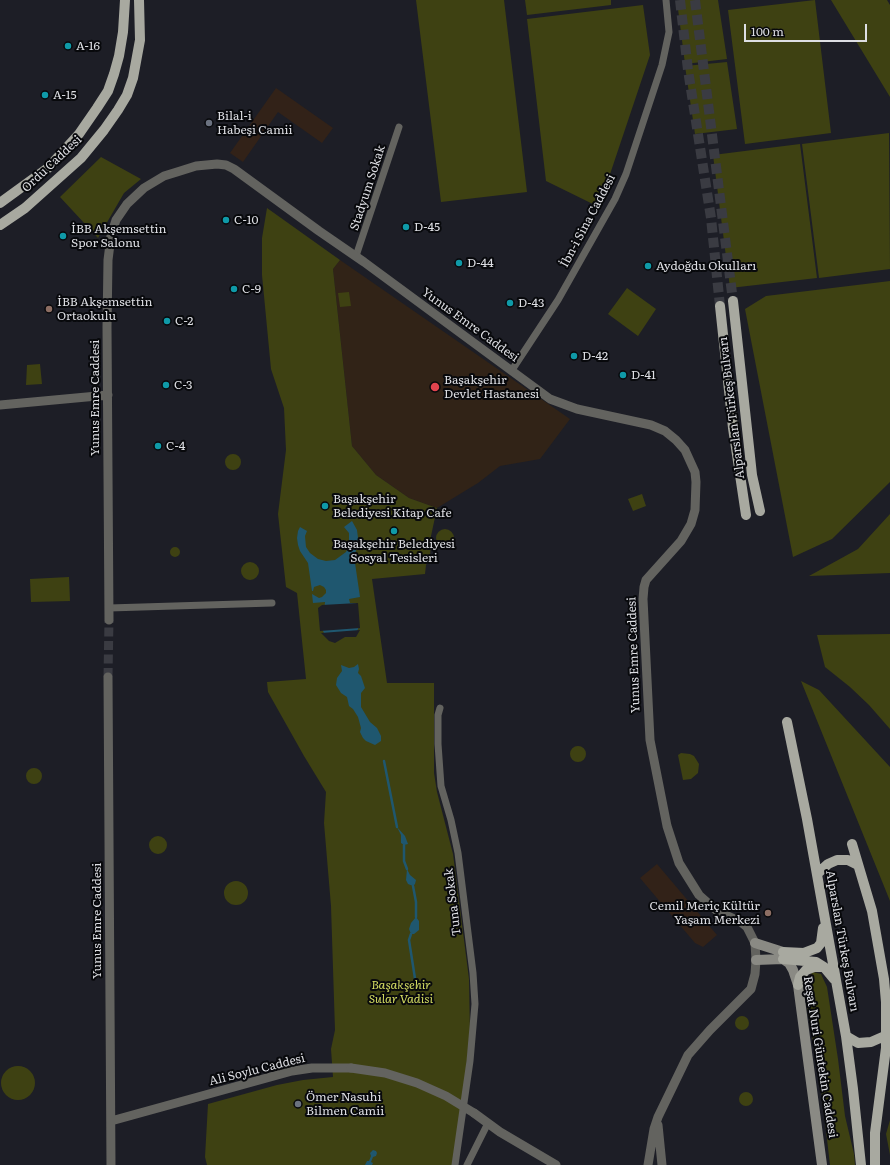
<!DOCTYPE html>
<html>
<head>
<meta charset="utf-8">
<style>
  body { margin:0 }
  #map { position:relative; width:890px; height:1165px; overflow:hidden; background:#1d1e26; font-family:Literata,serif }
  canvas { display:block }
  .scale { position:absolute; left:744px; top:24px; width:123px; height:18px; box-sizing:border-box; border:2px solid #dddee3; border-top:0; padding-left:5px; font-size:12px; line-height:14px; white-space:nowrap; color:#dddee3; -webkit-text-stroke:3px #08090c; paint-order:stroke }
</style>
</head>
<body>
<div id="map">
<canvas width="890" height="1165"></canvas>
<div class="scale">100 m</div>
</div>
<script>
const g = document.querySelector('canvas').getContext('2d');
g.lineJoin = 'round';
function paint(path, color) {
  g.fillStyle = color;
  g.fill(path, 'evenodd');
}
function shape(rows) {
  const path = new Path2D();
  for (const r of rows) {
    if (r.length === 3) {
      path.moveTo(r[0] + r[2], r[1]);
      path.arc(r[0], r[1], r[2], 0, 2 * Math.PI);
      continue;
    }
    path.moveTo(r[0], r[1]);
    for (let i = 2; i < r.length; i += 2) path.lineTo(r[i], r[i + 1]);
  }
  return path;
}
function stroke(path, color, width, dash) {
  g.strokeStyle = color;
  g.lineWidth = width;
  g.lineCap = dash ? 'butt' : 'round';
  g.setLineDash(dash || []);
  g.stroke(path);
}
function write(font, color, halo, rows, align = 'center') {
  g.font = font + ' Literata,serif';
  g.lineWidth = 4;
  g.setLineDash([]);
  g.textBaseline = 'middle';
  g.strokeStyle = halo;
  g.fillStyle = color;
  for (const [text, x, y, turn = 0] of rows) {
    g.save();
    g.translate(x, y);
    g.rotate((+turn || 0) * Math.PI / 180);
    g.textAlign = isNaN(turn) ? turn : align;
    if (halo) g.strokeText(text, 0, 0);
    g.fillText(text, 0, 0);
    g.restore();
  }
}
const commercial = shape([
  [276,88,333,128,322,143,278,112,243,162,230,153],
  [657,864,717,935,703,947,695,943,640,878]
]);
const medical = shape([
  [340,260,570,419,540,459,500,466,478,483,437,508,409,498,376,475,352,446,333,269]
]);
const green = shape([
  [416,0,504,0,527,192,441,202],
  [525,0,611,0,611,5,527,15],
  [684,0,718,0,727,59,685,64,677,1],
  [815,0,831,133,745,144,728,10],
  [831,0,887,0,890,5,890,97],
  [643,5,650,55,599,207,546,181,527,19],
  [727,62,737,129,695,134,685,66],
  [889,133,890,269,819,278,802,144],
  [800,144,817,278,730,288,713,155],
  [101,157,141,179,124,193,98,238,60,197],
  [267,208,340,260,333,269,352,446,376,475,409,498,437,508,431,536,430,559,426,565,425,574,372,579,387,683,434,683,434,773,437,792,453,854,469,979,470,1034,461,1113,453,1165,207,1165,205,1157,208,1104,277,1085,303,1080,333,1077,331,1049,335,1030,331,906,324,823,326,792,304,756,268,692,267,682,306,679,297,593,286,587,278,514,286,450,284,408,271,369,262,275,262,238],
  [890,281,890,482,832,539,793,557,745,309,766,296],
  [627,288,656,309,638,336,608,314],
  [349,292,351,306,340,307,338,293],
  [40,364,42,384,26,385,27,365],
  [233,462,8],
  [642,494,646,506,633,511,628,499],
  [890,514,890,573,809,576,858,549],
  [445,538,9],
  [175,552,5],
  [250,571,9],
  [69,577,70,601,31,602,30,579],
  [890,634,890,729,869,705,850,687,825,667,817,635],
  [801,681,819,690,890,767,890,901],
  [578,754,8],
  [681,753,690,754,694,756,699,764,698,773,691,779,683,780,678,755],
  [34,776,8],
  [158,845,9],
  [236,893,12],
  [813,972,821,974,827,987,838,1059,845,1116,854,1154,855,1165,830,1165,822,1096,805,994,806,980],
  [742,1023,7],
  [18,1083,17],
  [746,1099,7],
  [890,1120,890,1155,886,1134]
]);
const water = shape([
  [352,521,357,530,358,538,357,548,354,556,360,597,349,599,350,603,356,603,359,625,358,629,355,635,324,633,322,629,325,602,313,603,312,594,319,598,322,597,326,593,326,590,324,587,320,585,314,587,313,591,312,591,308,563,300,551,298,545,297,538,298,531,300,527,307,531,305,536,306,547,310,553,318,559,326,561,335,560,346,552,349,546,349,533,344,527],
  [358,664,359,669,358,673,361,676,365,688,361,693,361,707,370,722,377,728,381,736,381,741,375,745,366,741,363,738,360,732,361,728,358,717,353,709,349,706,347,697,341,693,336,685,337,678,342,671,341,665,349,668,354,667],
  [397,827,405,836,408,844,404,845,401,843,401,835],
  [407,869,410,875,416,880,415,884,413,886,408,884,406,880],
  [416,917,419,921,419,930,414,934,411,934,409,929,411,923],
  [373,1150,376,1151,377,1153,376,1156,373,1157,371,1162,373,1163,372,1165,365,1165,367,1161,369,1161,371,1156,370,1153]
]);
const pier = shape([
  [358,603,360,628,320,631,318,608,322,605],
  [360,630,356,637,345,637,335,643,329,641,321,633]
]);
const stream = shape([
  [384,761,397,827],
  [404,845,404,861,407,869],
  [413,886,416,902,416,917],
  [411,934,409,940,416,985]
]);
const tertiaryTunnel = shape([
  [108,677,109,620]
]);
const primaryTunnel = shape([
  [680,0,688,70,711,218,720,306],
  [695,0,733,301]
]);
const minor = shape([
  [356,256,399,127],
  [512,370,558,300,615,199,626,174,662,65,669,32,666,0],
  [109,608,272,603],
  [440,708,438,715,438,744,441,786,451,820,458,853,473,973,475,1004,470,1061,455,1165],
  [467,1165,488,1123]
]);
const tertiary = shape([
  [0,405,108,395],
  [109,620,107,327,108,260,111,236,116,220,127,204,144,188,164,176,177,172,196,166,217,164,226,165,234,169,319,231,364,262,550,399,577,409,651,425,665,431,676,440,685,450,695,472,696,482,695,510,691,524,681,541,646,580,644,587,643,599,650,740,667,826,679,863,699,895,717,911,741,922,747,927,755,943,756,960,755,974,751,989,710,1030,688,1055,658,1117,654,1129,648,1165],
  [108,677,111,1165],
  [474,1113,500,1132,556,1165],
  [111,1121,292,1071,312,1068,351,1068],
  [658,1125,662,1165]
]);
const secondary = shape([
  [755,943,783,952],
  [756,960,783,959,789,963,793,970,798,985,822,1165]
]);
const primary = shape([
  [0,203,48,168,79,134,97,108,108,91,114,74,119,56,123,32,125,0],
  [0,225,25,208,81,158,104,130,118,110,127,95,133,78,140,40,139,0],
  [733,301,749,447,752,475,760,511],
  [720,306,733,428,746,515],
  [787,722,807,819,846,1036,853,1089,861,1165],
  [852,844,872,911,884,979,886,1002,886,1048,875,1133,875,1165],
  [817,874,828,864,837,860,848,860,858,865],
  [783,952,804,953,817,948,821,943,823,928],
  [783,959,816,962,824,967,834,979],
  [798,985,800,977,806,970,814,967,822,967],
  [846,1036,858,1043,871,1042,887,1035]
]);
const tertiaryBridge = shape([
  [351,1068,385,1073,417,1083,446,1096,474,1113]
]);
const markers = [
  [68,46,4,"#0f9aa8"],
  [45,95,4,"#0f9aa8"],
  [209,123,4,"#6b7280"],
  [226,220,4,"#0f9aa8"],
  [406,227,4,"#0f9aa8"],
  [63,236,4,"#0f9aa8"],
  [459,263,4,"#0f9aa8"],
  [648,266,4,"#0f9aa8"],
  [234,289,4,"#0f9aa8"],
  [510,303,4,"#0f9aa8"],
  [49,309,4,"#8d6e63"],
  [167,321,4,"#0f9aa8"],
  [574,356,4,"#0f9aa8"],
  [623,375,4,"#0f9aa8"],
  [166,385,4,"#0f9aa8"],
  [435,387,5,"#e0444e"],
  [158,446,4,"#0f9aa8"],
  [325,506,4,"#0f9aa8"],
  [394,531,4,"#0f9aa8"],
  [768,913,4,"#8d6e63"],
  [298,1104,4,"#6b7280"]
];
const poiNames = [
  ["A-16",76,46],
  ["A-15",53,95],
  ["Bilal-i",217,116],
  ["Habeşi Camii",217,130],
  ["C-10",234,220],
  ["D-45",414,227],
  ["İBB Akşemsettin",71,229],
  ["Spor Salonu",71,243],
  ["D-44",467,263],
  ["Aydoğdu Okulları",656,266],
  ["C-9",242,289],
  ["İBB Akşemsettin",57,302],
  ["Ortaokulu",57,316],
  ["D-43",518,303],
  ["C-2",175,321],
  ["D-42",582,356],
  ["D-41",631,375],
  ["Başakşehir",444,380],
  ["Devlet Hastanesi",444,394],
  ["C-3",174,385],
  ["C-4",166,446],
  ["Başakşehir",333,499],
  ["Belediyesi Kitap Cafe",333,513],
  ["Başakşehir Belediyesi",394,544,"center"],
  ["Sosyal Tesisleri",394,558,"center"],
  ["Cemil Meriç Kültür",760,906,"right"],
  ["Yaşam Merkezi",760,920,"right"],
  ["Ömer Nasuhi",306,1097],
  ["Bilmen Camii",306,1111]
];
const streetNames = [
  ["Ordu Caddesi",52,164,-43],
  ["Stadyum Sokak",368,188,-72],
  ["İbn-i Sina Caddesi",588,221,-62],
  ["Yunus Emre Caddesi",470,325,36],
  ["Yunus Emre Caddesi",95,398,-90],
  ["Alparslan Türkeş Bulvarı",732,408,-97],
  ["Yunus Emre Caddesi",634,655,-92],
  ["Tuna Sokak",453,902,-97],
  ["Yunus Emre Caddesi",97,921,-90],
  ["Alparslan Türkeş Bulvarı",842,941,80],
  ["Reşat Nuri Güntekin Caddesi",820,1057,81],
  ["Ali Soylu Caddesi",257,1070,-14]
];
const parkNames = [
  ["Başakşehir",401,985],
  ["Sular Vadisi",401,999]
];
paint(commercial, '#322218');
paint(medical, '#312317');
paint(green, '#3e4112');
paint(water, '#1f576f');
paint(pier, '#1d1e26');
stroke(stream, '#1f576f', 2.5);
stroke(tertiaryTunnel, '#3a3b42', 9, [9, 4.5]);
stroke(primaryTunnel, '#3a3b42', 10, [10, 5]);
stroke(minor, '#63635f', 7);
stroke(tertiary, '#63635f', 9);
stroke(secondary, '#8a8a84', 10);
stroke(primary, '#a8a9a0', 10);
stroke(tertiaryBridge, '#63635f', 9);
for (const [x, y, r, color] of markers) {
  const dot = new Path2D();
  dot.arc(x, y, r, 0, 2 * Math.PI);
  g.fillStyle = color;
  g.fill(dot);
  stroke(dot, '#08090c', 1.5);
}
write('12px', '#dddee3', '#08090c', poiNames, 'left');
write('12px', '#dddee3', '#08090c', streetNames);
write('italic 12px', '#d5dd63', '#08090c', parkNames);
</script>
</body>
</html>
